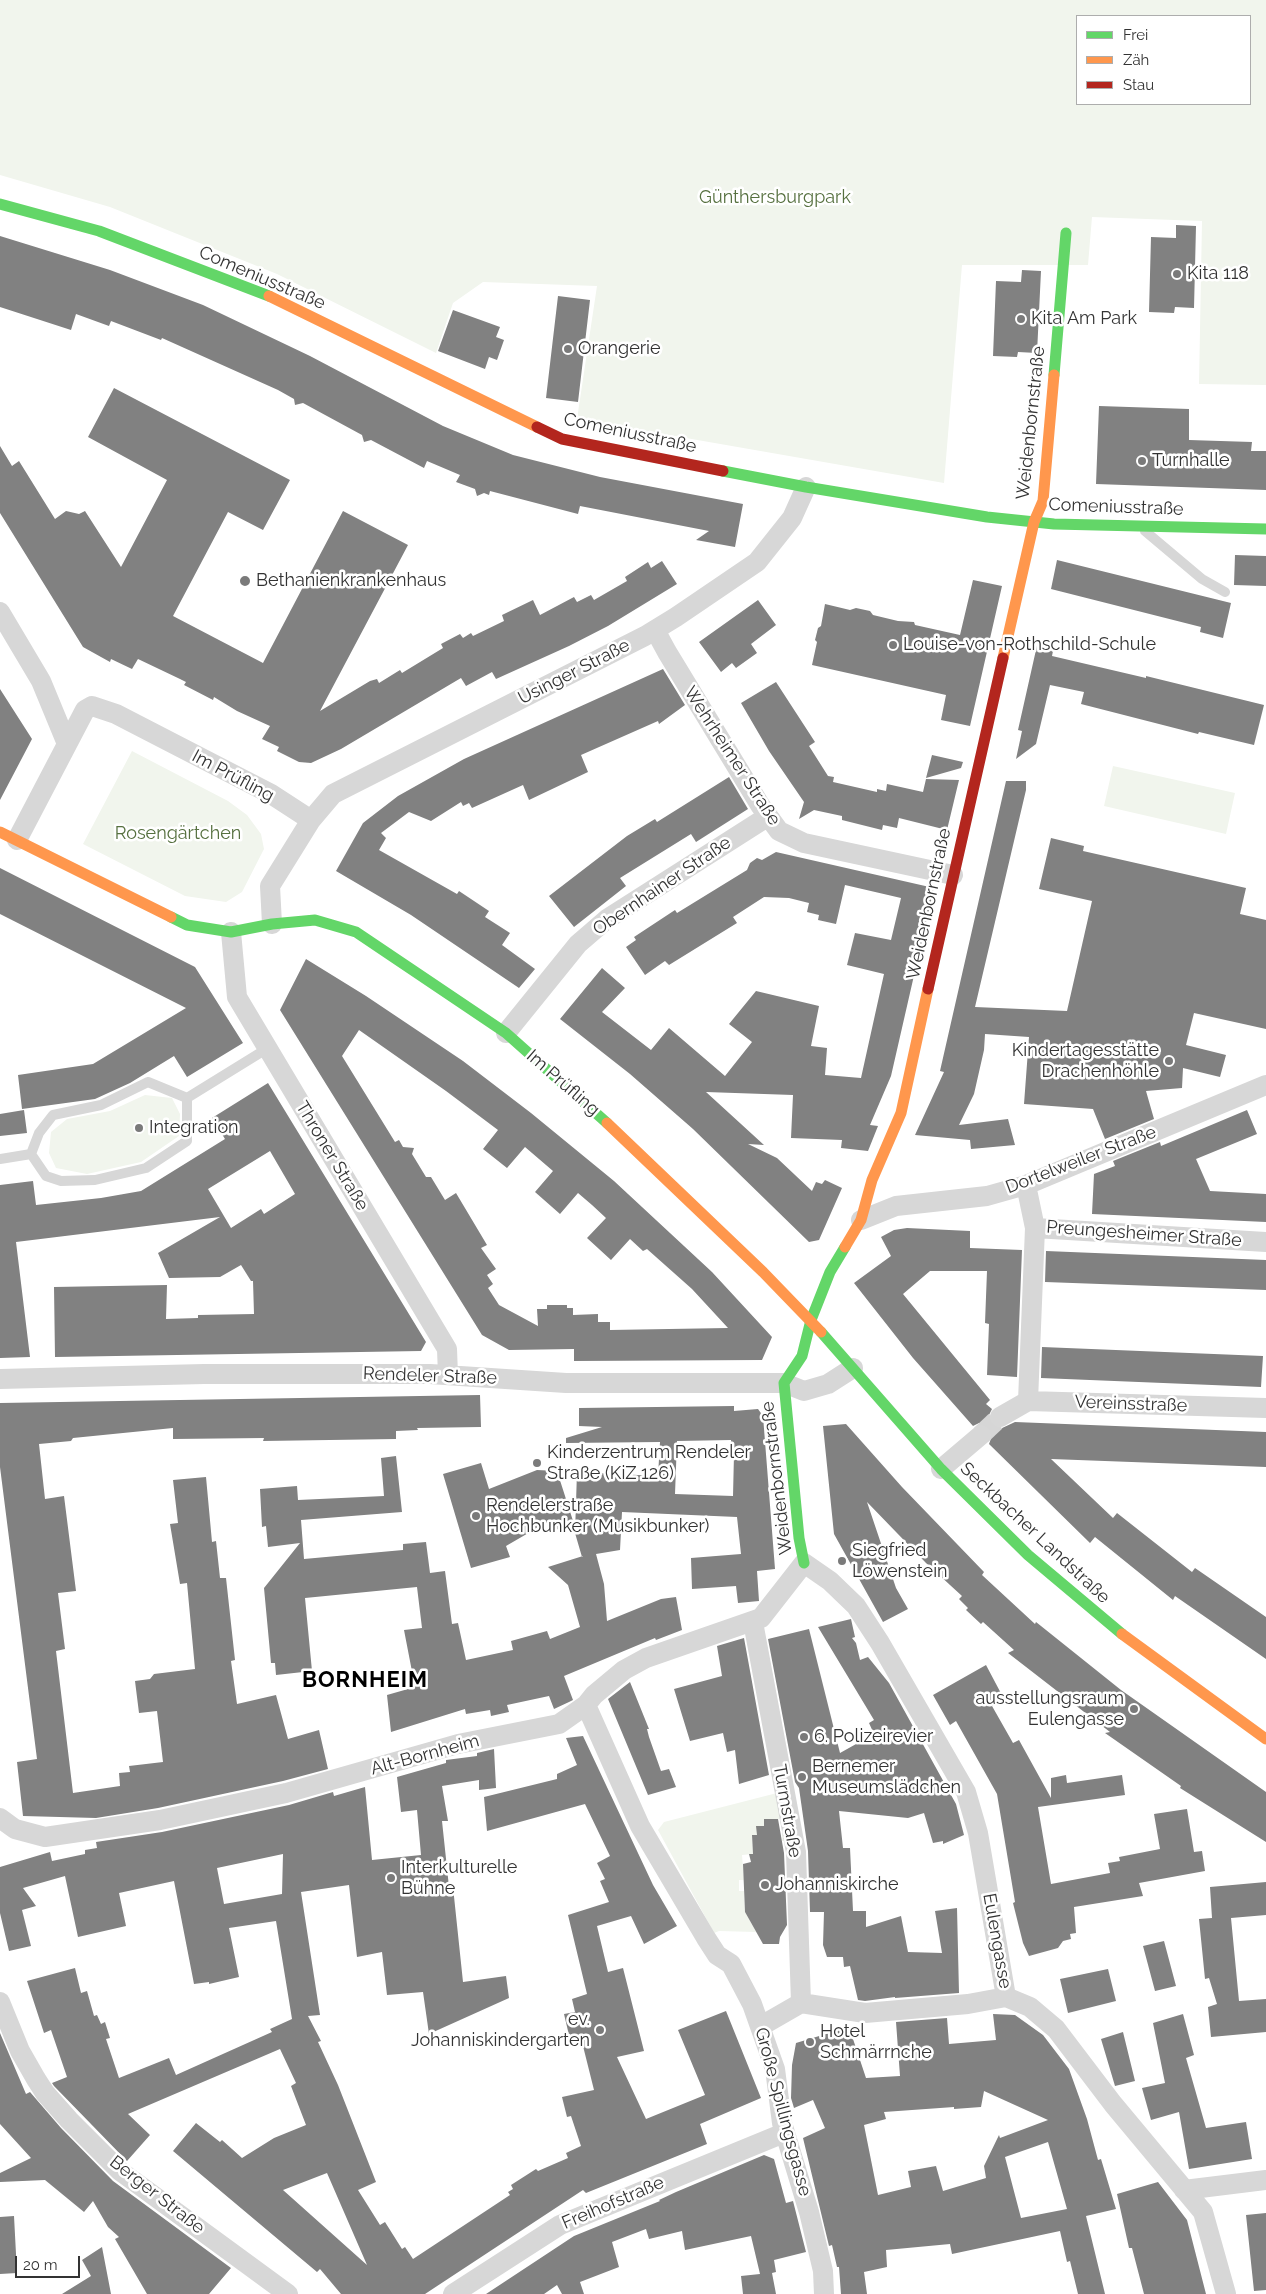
<!DOCTYPE html>
<html>
<head>
<meta charset="utf-8">
<style>
  body { margin:0 }
  #map { position:relative; width:1266px; height:2294px; overflow:hidden; background:#fff; font-family:Raleway,sans-serif }
  canvas { display:block }
  .legend { position:absolute; left:1076px; top:15px; width:175px; height:90px; box-sizing:border-box; background:#fff; border:1px solid #adadad; margin:0; padding:6px 9px; list-style:none; font-size:15px; color:#333 }
  .legend li { display:flex; align-items:center; gap:10px; height:25px }
  .legend b { width:25px; border:1px solid #adadad }
  .scale { position:absolute; left:15px; top:2256px; width:65px; height:22px; box-sizing:border-box; border:2px solid #333; border-top:0; padding-left:6px; font-size:15px; line-height:18px; white-space:nowrap; color:#333; -webkit-text-stroke:4px #fff; paint-order:stroke }
</style>
</head>
<body>
<div id="map">
<canvas width="1266" height="2294"></canvas>
<ul class="legend">
<li><b style="height:6px;background:#63d668"></b>Frei</li>
<li><b style="height:6px;background:#ff974d"></b>Zäh</li>
<li><b style="height:6px;background:#b3261e"></b>Stau</li>
</ul>
<div class="scale">20 m</div>
</div>
<script>
const g = document.querySelector('canvas').getContext('2d');
g.lineJoin = 'round';
function paint(path, color) {
  g.fillStyle = color;
  g.fill(path, 'evenodd');
}
function shape(rows) {
  const path = new Path2D();
  for (const r of rows) {
    path.moveTo(r[0], r[1]);
    for (let i = 2; i < r.length; i += 2) path.lineTo(r[i], r[i + 1]);
  }
  return path;
}
function stroke(path, color, width, dash) {
  g.strokeStyle = color;
  g.lineWidth = width;
  g.lineCap = dash ? 'butt' : 'round';
  g.setLineDash(dash || []);
  g.stroke(path);
}
function write(font, color, halo, rows, align = 'center') {
  g.font = font + ' Raleway,sans-serif';
  g.lineWidth = 5;
  g.setLineDash([]);
  g.textBaseline = 'middle';
  g.strokeStyle = halo;
  g.fillStyle = color;
  for (const [text, x, y, turn = 0] of rows) {
    g.save();
    g.translate(x, y);
    g.rotate((+turn || 0) * Math.PI / 180);
    g.textAlign = isNaN(turn) ? turn : align;
    if (halo) g.strokeText(text, 0, 0);
    g.fillText(text, 0, 0);
    g.restore();
  }
}
const green = shape([
  [0,0,1266,0,1266,385,1199,384,1202,221,1092,217,1088,265,962,265,944,483,577,419,597,286,483,282,453,303,436,353,277,274,110,207,0,175],
  [1077,16,1250,16,1250,104,1077,104],
  [132,751,228,801,247,815,261,834,264,849,242,892,226,902,185,896,83,844],
  [1113,766,1235,793,1226,834,1104,806],
  [145,1095,172,1098,180,1114,179,1136,141,1162,87,1174,56,1168,49,1153,51,1132,67,1119,110,1111],
  [777,1793,791,1850,794,1915,792,1914,790,1855,787,1855,787,1841,782,1841,782,1819,765,1819,764,1826,757,1827,757,1835,752,1835,753,1854,742,1855,744,1880,739,1880,739,1891,744,1891,745,1912,756,1932,719,1931,714,1933,658,1830,664,1822]
]);
const building = shape([
  [1176,225,1196,226,1194,308,1175,307,1174,313,1149,312,1151,237,1176,238],
  [0,236,110,270,203,305,310,356,443,426,513,455,600,477,743,504,735,547,696,540,709,531,580,506,578,514,490,491,489,495,484,493,477,496,475,489,456,482,460,475,427,461,424,468,371,440,364,442,362,435,303,403,295,405,294,399,278,390,162,338,161,340,111,321,109,326,76,314,71,330,0,307],
  [1022,270,1041,271,1037,353,1018,352,1017,357,993,356,996,281,1021,282],
  [558,296,590,300,578,402,546,398],
  [453,310,500,327,496,337,504,340,497,360,489,357,485,369,438,351],
  [114,388,290,480,263,530,228,512,173,616,263,663,343,511,408,545,320,711,370,681,377,679,379,683,400,670,402,673,443,648,441,644,460,634,463,638,471,633,473,636,504,621,502,615,533,600,540,615,574,597,577,602,591,595,594,600,627,581,625,577,648,562,651,568,662,561,677,584,608,626,569,646,496,679,492,672,466,686,461,678,341,749,311,763,299,762,277,751,279,747,262,739,270,726,237,711,214,697,213,700,184,685,186,682,180,679,138,659,132,669,111,659,110,662,83,647,0,513,0,446,12,466,19,461,55,519,66,511,79,514,85,511,121,567,167,480,88,437],
  [1099,406,1189,409,1189,440,1252,442,1251,451,1266,451,1266,490,1096,484],
  [1235,555,1266,556,1266,586,1234,585],
  [1057,560,1231,603,1223,638,1200,632,1201,627,1051,589],
  [973,580,1002,586,970,726,941,720,946,695,812,665,817,642,815,640,818,628,821,626,825,604,850,610,856,608,870,611,873,615,898,621,914,622,915,625,960,635],
  [758,600,776,625,751,644,757,653,736,668,732,663,721,672,699,642],
  [1038,641,1054,646,1052,656,1146,678,1146,676,1264,705,1254,745,1199,732,1198,734,1081,704,1084,692,1050,685,1036,744,1016,759,1022,731,1018,730],
  [663,669,685,705,659,724,658,721,581,755,588,772,529,800,523,785,472,808,469,803,463,806,461,802,431,821,409,812,381,833,386,838,379,850,457,894,459,891,489,911,485,917,510,933,502,945,535,969,519,988,411,915,336,871,363,823,398,796,464,759],
  [776,682,815,742,809,746,828,776,834,777,833,782,877,792,877,789,886,791,887,784,923,792,926,779,959,780,947,830,899,818,897,828,883,825,882,830,842,820,842,816,814,810,799,819,804,802,769,751,741,703],
  [0,689,32,739,0,800],
  [932,755,963,762,961,768,926,778],
  [729,777,748,809,696,842,691,834,620,878,626,886,574,927,549,896,627,836,655,819,657,822],
  [1006,781,1026,781,1026,790,975,1007,1067,1011,1092,901,1039,889,1051,838,1084,846,1083,851,1246,888,1240,914,1266,920,1266,1029,1194,1013,1186,1045,1226,1055,1220,1077,1183,1068,1182,1088,1146,1091,1154,1119,1105,1139,1093,1109,1024,1104,1029,1037,985,1034,984,1050,974,1094,959,1125,1008,1119,1015,1145,971,1149,970,1140,915,1135,944,1072,940,1071],
  [776,852,934,888,891,1076,870,1125,878,1126,868,1151,841,1148,842,1140,791,1138,793,1095,706,1092,764,1145,748,1144,777,1158,812,1191,816,1182,822,1184,825,1180,842,1188,819,1240,809,1242,693,1129,630,1074,560,1019,602,968,625,988,602,1012,651,1050,669,1028,725,1076,752,1042,729,1024,756,991,819,1006,811,1046,827,1048,825,1075,861,1078,884,974,847,965,855,933,891,940,901,898,845,885,836,924,818,920,819,915,807,912,809,903,789,898,764,897,733,917,737,923,669,965,665,961,645,975,626,947,636,940,634,937,675,910,677,913,747,870,750,863,757,858,762,860],
  [0,868,195,967,243,1043,187,1077,174,1056,130,1083,95,1099,22,1109,18,1075,93,1064,186,1008,0,914],
  [306,959,366,996,463,1061,531,1113,614,1181,712,1272,772,1337,762,1360,574,1361,574,1349,509,1350,482,1335,280,1010],
  [359,1030,446,1091,498,1130,483,1149,507,1168,525,1147,553,1171,535,1192,560,1214,578,1193,592,1205,606,1218,587,1238,611,1260,630,1239,643,1251,647,1249,692,1289,728,1328,610,1330,610,1322,598,1322,598,1314,573,1315,573,1308,567,1308,567,1305,547,1305,547,1309,537,1309,538,1326,499,1305,488,1288,493,1284,487,1275,496,1269,481,1248,487,1245,456,1193,445,1200,431,1177,426,1177,412,1154,414,1148,403,1147,399,1140,395,1142,342,1056],
  [268,1083,426,1342,421,1351,55,1357,54,1287,167,1285,166,1319,198,1318,198,1315,254,1314,253,1281,251,1281,241,1265,220,1277,169,1278,158,1253,220,1217,16,1242,30,1357,0,1358,0,1185,33,1181,36,1205,101,1198,141,1191,225,1139,212,1118],
  [270,1151,295,1194,264,1214,261,1209,231,1228,208,1189],
  [24,1110,27,1133,0,1136,0,1114],
  [1247,1110,1257,1134,1196,1159,1210,1191,1266,1194,1266,1222,1092,1214,1094,1174,1115,1166,1113,1161,1160,1142,1161,1146],
  [907,1228,970,1231,970,1248,1022,1250,1017,1377,987,1375,989,1324,985,1323,987,1271,930,1271,903,1294,990,1400,986,1404,992,1409,988,1417,994,1427,1000,1429,1015,1422,1266,1432,1266,1467,1051,1459,1113,1518,1117,1513,1192,1572,1195,1568,1266,1617,1266,1659,1175,1596,1173,1600,1095,1537,1090,1543,989,1444,993,1433,990,1427,979,1423,973,1426,913,1358,854,1283,891,1256,881,1237,894,1230],
  [1046,1251,1266,1260,1266,1290,1045,1282],
  [1042,1347,1263,1356,1261,1387,1041,1378],
  [480,1395,481,1427,417,1428,418,1430,396,1431,396,1439,263,1441,264,1438,173,1439,173,1428,73,1438,71,1441,39,1444,45,1499,64,1496,76,1591,58,1593,65,1649,56,1651,73,1793,120,1786,119,1773,130,1772,129,1766,163,1762,157,1711,139,1713,135,1681,150,1679,154,1674,195,1669,187,1583,180,1584,170,1524,178,1523,173,1480,206,1477,212,1542,216,1541,220,1578,226,1578,235,1660,231,1661,237,1704,276,1695,288,1739,319,1730,328,1769,283,1781,158,1808,96,1818,23,1816,17,1762,37,1759,0,1467,0,1403],
  [734,1406,734,1411,758,1409,763,1416,775,1569,757,1571,759,1601,738,1603,736,1586,692,1589,691,1558,741,1554,737,1517,622,1512,620,1550,596,1554,604,1584,607,1621,661,1599,676,1597,682,1630,656,1640,655,1638,564,1676,573,1700,569,1702,554,1709,549,1696,507,1705,509,1712,491,1716,490,1710,466,1714,465,1709,391,1732,387,1695,415,1687,404,1630,422,1628,417,1587,305,1598,312,1671,276,1675,275,1663,271,1663,264,1588,300,1543,268,1547,266,1526,262,1527,260,1489,297,1486,298,1500,384,1496,381,1458,396,1456,402,1512,301,1520,304,1559,403,1550,403,1544,426,1542,430,1573,445,1571,452,1624,458,1623,466,1660,513,1650,511,1641,547,1631,550,1639,580,1627,568,1585,548,1567,583,1556,582,1557,575,1533,577,1472,658,1476,660,1442,566,1443,566,1438,602,1427,579,1426,579,1408],
  [731,1440,732,1454,734,1454,733,1496,675,1494,677,1441],
  [846,1424,902,1487,984,1572,982,1575,1035,1624,1036,1622,1121,1690,1266,1792,1266,1842,1180,1788,1181,1786,1105,1733,1110,1732,1008,1653,1014,1650,983,1622,981,1624,966,1610,968,1608,959,1599,962,1596,926,1563,867,1502,896,1588,908,1609,883,1622,834,1534,823,1426],
  [481,1463,489,1489,537,1470,557,1471,574,1524,552,1531,549,1521,506,1546,510,1557,471,1568,443,1474],
  [851,1619,855,1637,852,1638,856,1643,860,1660,868,1657,889,1683,956,1804,964,1835,943,1844,943,1841,933,1843,924,1813,908,1818,839,1811,843,1848,850,1848,853,1911,866,1911,866,1927,901,1916,908,1952,942,1953,935,1911,957,1908,959,1993,895,1998,895,1997,865,2001,858,2000,850,1966,844,1967,843,1957,827,1957,823,1945,824,1912,810,1912,808,1851,799,1788,795,1782,768,1639,809,1629,840,1753,874,1734,869,1723,874,1720,818,1627],
  [744,1638,769,1775,739,1784,735,1750,727,1752,723,1733,690,1741,674,1689,722,1676,717,1646],
  [986,1665,1004,1699,992,1706,1013,1743,1019,1740,1051,1798,1051,1778,1066,1775,1067,1783,1122,1775,1125,1795,1038,1807,1051,1884,1110,1873,1108,1863,1120,1861,1119,1857,1160,1849,1154,1814,1187,1809,1194,1852,1202,1851,1205,1871,1139,1883,1143,1896,1074,1907,1076,1933,1070,1934,1071,1939,1063,1941,1058,1948,1029,1956,1023,1943,1013,1903,1015,1902,997,1794,956,1721,950,1725,933,1695],
  [630,1682,649,1729,647,1729,649,1737,661,1771,669,1769,676,1787,648,1795,608,1699],
  [583,1736,653,1885,677,1926,644,1944,631,1916,597,1926,608,1972,623,1968,644,2051,617,2057,646,2119,705,2095,678,2030,726,2011,761,2098,700,2124,707,2144,586,2193,583,2190,425,2294,341,2294,320,2269,317,2272,173,2151,196,2123,220,2142,222,2140,242,2158,274,2138,306,2125,291,2086,296,2083,280,2049,128,2114,150,2135,127,2161,54,2086,52,2083,67,2077,51,2030,44,2033,27,1981,75,1968,81,1993,87,1991,94,2016,97,2015,101,2024,105,2022,110,2038,106,2039,119,2078,169,2058,176,2075,272,2032,270,2029,292,2019,276,1921,229,1928,239,1977,209,1984,209,1982,194,1984,174,1881,119,1893,126,1926,78,1937,65,1876,23,1888,36,1906,22,1910,31,1946,9,1951,0,1913,0,1867,50,1852,52,1861,85,1854,85,1850,97,1848,96,1842,162,1832,289,1805,333,1792,334,1796,365,1787,372,1860,421,1855,417,1810,401,1812,397,1777,446,1763,446,1760,477,1756,477,1753,494,1749,496,1788,479,1790,479,1780,442,1786,448,1821,442,1821,449,1887,453,1887,463,1982,506,1976,509,1998,429,2034,423,1992,387,1995,382,1952,357,1957,349,1885,301,1892,320,2015,308,2016,321,2041,318,2042,338,2085,376,2182,358,2190,380,2225,385,2222,402,2249,405,2247,413,2259,510,2195,508,2192,513,2189,511,2185,536,2169,538,2171,568,2158,566,2153,581,2146,571,2116,567,2117,562,2097,594,2090,583,2046,572,2048,564,2014,575,2012,572,1999,587,1994,568,1915,609,1902,600,1881,605,1879,597,1863,610,1856,585,1804,487,1831,484,1797,557,1779,557,1774,577,1765,566,1738],
  [283,1854,282,1894,224,1904,217,1868],
  [327,2173,367,2265,283,2190],
  [764,1819,778,1819,784,1853,787,1925,780,1937,779,1944,763,1944,745,1912,743,1864,751,1862,749,1854,753,1854,752,1835,757,1835,756,1826,764,1826],
  [1266,1882,1266,1915,1231,1918,1239,2001,1266,1999,1266,2032,1211,2037,1208,2007,1217,2004,1209,1978,1205,1979,1199,1919,1212,1918,1210,1887],
  [1164,1941,1176,1986,1155,1991,1143,1946],
  [1108,1969,1116,2001,1068,2013,1060,1979],
  [993,2014,1015,2015,1043,2035,1069,2069,1087,2119,1098,2160,1101,2159,1116,2209,1086,2216,1105,2294,1078,2294,1070,2261,1067,2262,1060,2231,952,2254,950,2244,886,2250,887,2267,864,2272,867,2294,841,2294,839,2267,837,2267,832,2245,829,2246,803,2138,825,2128,813,2100,794,2108,791,2098,792,2065,796,2043,849,2027,866,2078,900,2076,896,2022,947,2018,949,2044,996,2040],
  [984,2091,1048,2120,1000,2138,999,2135,984,2166,986,2178,943,2191,936,2166,908,2171,911,2187,878,2195,864,2125,886,2119,884,2112,954,2107,954,2109,981,2107],
  [1048,2142,1067,2209,1021,2218,1005,2157],
  [1183,2014,1194,2055,1186,2058,1206,2128,1246,2122,1252,2159,1189,2169,1179,2112,1151,2120,1142,2088,1165,2083,1153,2023],
  [1123,2032,1135,2081,1115,2086,1101,2039],
  [0,2033,26,2094,30,2092,61,2128,113,2181,231,2268,209,2294,147,2294,115,2239,119,2237,108,2227,93,2201,84,2212,45,2180,0,2182,0,2173,31,2158,0,2124],
  [764,2155,774,2159,786,2203,793,2201,806,2252,774,2260,776,2272,772,2273,776,2294,743,2294,741,2276,760,2274,751,2236,685,2250,682,2231,649,2239,646,2229,612,2242,619,2267,580,2282,584,2294,562,2294,557,2285,544,2294,486,2294,574,2236,660,2201,659,2200,676,2192],
  [1158,2182,1187,2220,1206,2294,1144,2294,1132,2248,1129,2248,1117,2194],
  [1266,2213,1266,2290,1254,2291,1246,2215],
  [14,2216,17,2273,0,2274,0,2217],
  [102,2247,111,2294,62,2294,91,2276,82,2260]
]);
const streetTunnel = shape([
  [981,1435,1000,1417]
]);
const lane = shape([
  [1145,531,1202,579,1225,592],
  [148,1082,187,1098,187,1141,146,1168,95,1180,61,1181,46,1176,31,1154,39,1133,53,1115,101,1105,148,1082],
  [187,1098,268,1048],
  [0,1159,31,1154]
]);
const street = shape([
  [0,612,41,681,67,744],
  [655,630,667,652,760,805,779,831,804,843,953,875],
  [17,840,85,710,92,706,116,714,271,794,311,820],
  [272,924,270,886,311,820,333,794,645,636,676,617,757,562,792,518,806,487],
  [231,932,237,997,447,1349,448,1375],
  [506,1033,578,944,607,919,767,817],
  [1026,1185,1035,1228,1266,1242],
  [861,1220,896,1206,987,1196,1026,1185,1266,1085],
  [0,1379,204,1374,430,1374,566,1383,784,1383,804,1391,828,1384,853,1368],
  [1028,1401,1035,1228],
  [1000,1417,1028,1401,1266,1408],
  [941,1469,981,1435],
  [753,1622,796,1852,801,2003],
  [586,1705,640,1826,706,1938,717,1955,731,1964,752,2004,775,2069,782,2123,809,2212,823,2271,824,2294],
  [0,1818,15,1829,45,1837,160,1820,286,1793,458,1744,559,1724,586,1705,594,1695,624,1670,646,1658,761,1618,804,1563,830,1581,856,1606,880,1643,966,1792,978,1833,1006,1997],
  [1006,1997,1030,2007,1056,2029,1113,2104,1203,2212,1226,2294],
  [0,2002,20,2051,36,2079,45,2093,69,2120,120,2171,288,2294],
  [761,2026,801,2003,865,2013,968,2004,1006,1997],
  [1184,2190,1266,2180],
  [453,2294,560,2225,784,2133]
]);
const fast = shape([
  [0,204,99,231,269,296],
  [1054,375,1066,233],
  [723,471,806,487,987,517,1054,524,1266,529],
  [171,917,187,925,231,932,272,924,315,920,356,932,506,1033,607,1123],
  [821,1332,941,1469,1028,1555,1122,1634],
  [804,1563,799,1538,784,1383,802,1356,811,1320,830,1272,845,1247]
]);
const slow = shape([
  [269,296,537,427],
  [1003,658,1034,522,1043,501,1054,375],
  [0,832,171,917],
  [607,1123,763,1272,821,1332],
  [845,1247,861,1220,872,1180,901,1113,928,989],
  [1122,1634,1266,1739]
]);
const jam = shape([
  [537,427,562,439,723,471],
  [928,989,1003,658]
]);
const markers = [
  [1177,274,5,"#7a7a7a"],
  [1021,319,5,"#7a7a7a"],
  [568,349,5,"#7a7a7a"],
  [1142,461,5,"#7a7a7a"],
  [245,581,6,"#7a7a7a"],
  [893,645,5,"#7a7a7a"],
  [1169,1061,5,"#7a7a7a"],
  [139,1128,5,"#7a7a7a"],
  [537,1463,5,"#7a7a7a"],
  [476,1516,5,"#7a7a7a"],
  [842,1561,5,"#7a7a7a"],
  [1134,1709,5,"#7a7a7a"],
  [804,1737,5,"#7a7a7a"],
  [802,1777,5,"#7a7a7a"],
  [391,1878,5,"#7a7a7a"],
  [765,1885,5,"#7a7a7a"],
  [600,2030,5,"#7a7a7a"],
  [810,2042,5,"#7a7a7a"]
];
const parkNames = [
  ["Günthersburgpark",775,198],
  ["Rosengärtchen",178,834]
];
const poiNames = [
  ["Kita 118",1187,274],
  ["Kita Am Park",1031,319],
  ["Orangerie",578,349],
  ["Turnhalle",1152,461],
  ["Bethanienkrankenhaus",256,581],
  ["Louise-von-Rothschild-Schule",903,645],
  ["Kindertagesstätte",1159,1051,"right"],
  ["Drachenhöhle",1159,1072,"right"],
  ["Integration",149,1128],
  ["Kinderzentrum Rendeler",547,1453],
  ["Straße (KiZ 126)",547,1474],
  ["Rendelerstraße",486,1506],
  ["Hochbunker (Musikbunker)",486,1527],
  ["Siegfried",852,1551],
  ["Löwenstein",852,1572],
  ["ausstellungsraum",1124,1699,"right"],
  ["Eulengasse",1124,1720,"right"],
  ["6. Polizeirevier",814,1737],
  ["Bernemer",812,1767],
  ["Museumslädchen",812,1788],
  ["Interkulturelle",401,1868],
  ["Bühne",401,1889],
  ["Johanniskirche",775,1885],
  ["ev.",590,2020,"right"],
  ["Johanniskindergarten",590,2041,"right"],
  ["Hotel",820,2032],
  ["Schmärrnche",820,2053]
];
const streetNames = [
  ["Comeniusstraße",262,278,23],
  ["Weidenbornstraße",1031,423,-84],
  ["Comeniusstraße",630,433,12],
  ["Comeniusstraße",1116,507,2],
  ["Usinger Straße",574,672,-27],
  ["Wehrheimer Straße",732,756,57],
  ["Im Prüfling",233,776,28],
  ["Obernhainer Straße",662,886,-34],
  ["Weidenbornstraße",929,904,-78],
  ["Im Prüfling",563,1083,41],
  ["Throner Straße",332,1156,59],
  ["Dortelweiler Straße",1081,1160,-21],
  ["Preungesheimer Straße",1144,1234,4],
  ["Rendeler Straße",430,1376,2],
  ["Vereinsstraße",1131,1404,2],
  ["Weidenbornstraße",777,1478,-97],
  ["Seckbacher Landstraße",1035,1533,43],
  ["Alt-Bornheim",425,1755,-15],
  ["Turmstraße",787,1811,80],
  ["Eulengasse",997,1941,80],
  ["Große Spillingsgasse",783,2112,75],
  ["Berger Straße",157,2195,38],
  ["Freihofstraße",613,2203,-23]
];
const districtNames = [
  ["BORNHEIM",365,1680]
];
paint(green, '#f1f5ed');
paint(building, '#818181');
stroke(streetTunnel, '#d6d6d6', 20, [20, 10]);
stroke(lane, '#d7d7d7', 10);
stroke(street, '#d7d7d7', 20);
stroke(fast, '#63d668', 11);
stroke(slow, '#ff974d', 11);
stroke(jam, '#b3261e', 11);
for (const [x, y, r, color] of markers) {
  const dot = new Path2D();
  dot.arc(x, y, r, 0, 2 * Math.PI);
  g.fillStyle = color;
  g.fill(dot);
  stroke(dot, '#fff', 2);
}
write('18px', '#56703f', '#fff', parkNames);
write('18px', '#333', '#fff', poiNames, 'left');
write('18px', '#333', '#fff', streetNames);
g.letterSpacing = '1px';
write('bold 22px', '#000', '#fff', districtNames);
g.letterSpacing = '0px';
</script>
</body>
</html>
